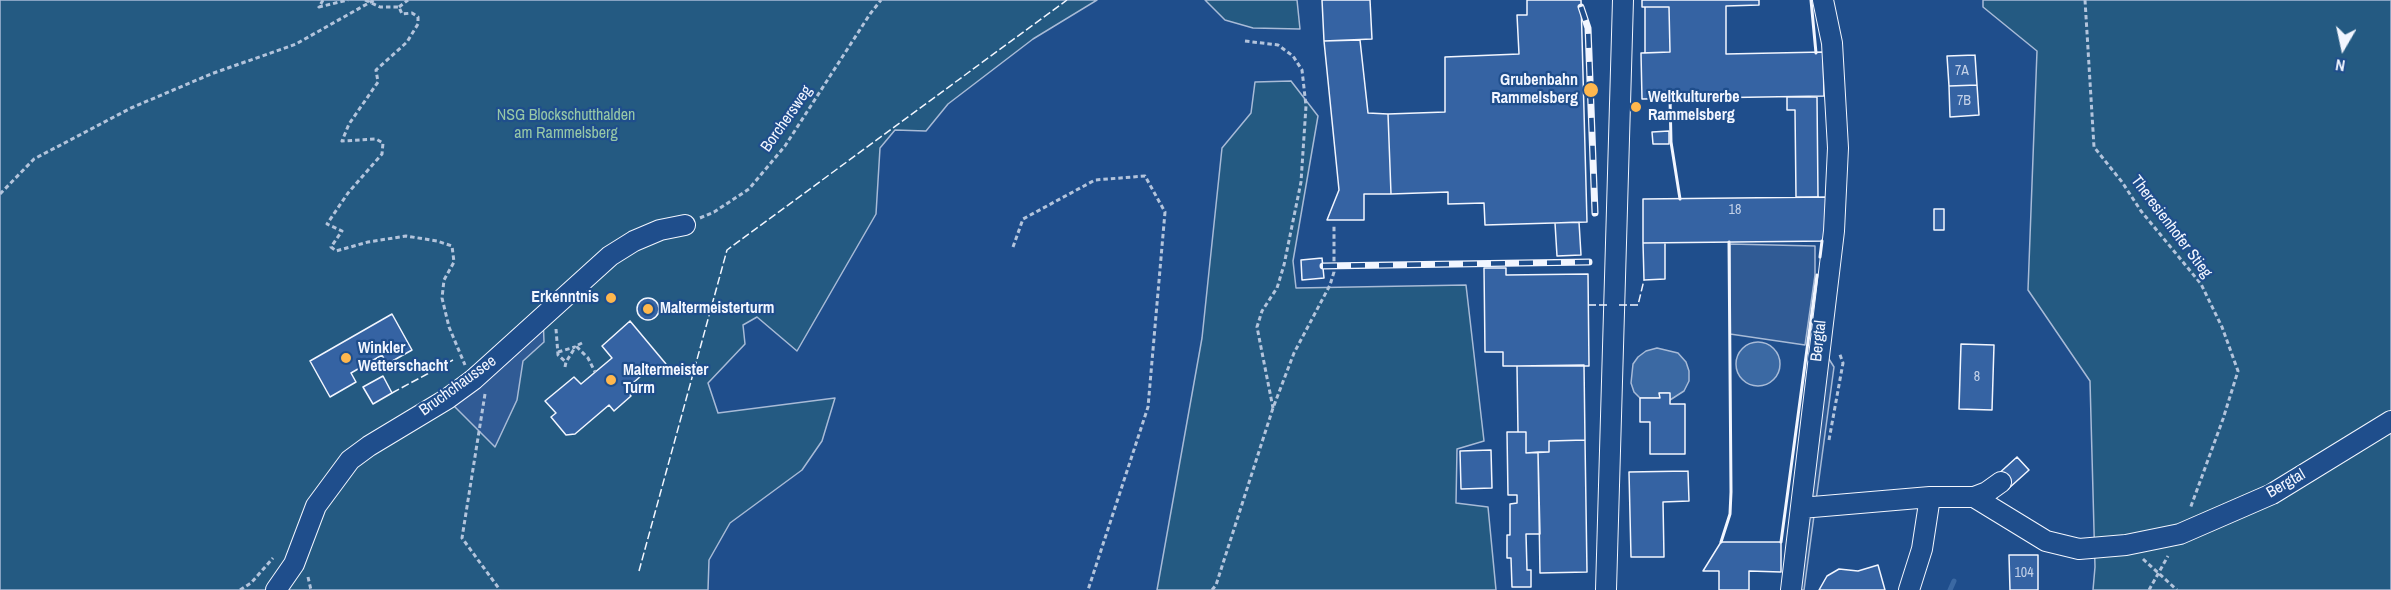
<!DOCTYPE html>
<html>
<head>
<meta charset="utf-8">
<style>
  body { margin:0 }
  #map { position:relative; width:2391px; height:590px; overflow:hidden; background:#1f4e8c; font-family:"Archivo Narrow",sans-serif }
  canvas { display:block }
  .north { position:absolute; left:2313px; top:18px; width:60px; height:60px; -webkit-text-stroke:4px #1f4e8c; paint-order:stroke; rotate:189deg; font-size:16px; font-weight:700; line-height:24px; text-align:center; color:#f2f6ff }
  .north::after { content:''; display:block; margin:auto; width:21px; height:27px; background:#f2f6ff; clip-path:polygon(50% 0,100% 100%,50% 72%,0 100%) }
</style>
</head>
<body>
<div id="map">
<canvas width="2391" height="590"></canvas>
<div class="north">N</div>
</div>
<script>
const g = document.querySelector('canvas').getContext('2d');
g.lineJoin = 'round';
function paint(path, color) {
  g.fillStyle = color;
  g.fill(path, 'evenodd');
}
function shape(rows) {
  const path = new Path2D();
  for (const r of rows) {
    if (r.length === 3) {
      path.moveTo(r[0] + r[2], r[1]);
      path.arc(r[0], r[1], r[2], 0, 2 * Math.PI);
      continue;
    }
    path.moveTo(r[0], r[1]);
    for (let i = 2; i < r.length; i += 2) path.lineTo(r[i], r[i + 1]);
  }
  return path;
}
function stroke(path, color, width, dash) {
  g.strokeStyle = color;
  g.lineWidth = width;
  g.lineCap = dash ? 'butt' : 'round';
  g.setLineDash(dash || []);
  g.stroke(path);
}
function write(font, color, halo, rows, align = 'center') {
  g.font = font + ' "Archivo Narrow",sans-serif';
  g.lineWidth = 4.5;
  g.setLineDash([]);
  g.textBaseline = 'middle';
  g.strokeStyle = halo;
  g.fillStyle = color;
  for (const [text, x, y, turn = 0] of rows) {
    g.save();
    g.translate(x, y);
    g.rotate((+turn || 0) * Math.PI / 180);
    g.textAlign = isNaN(turn) ? turn : align;
    if (halo) g.strokeText(text, 0, 0);
    g.fillText(text, 0, 0);
    g.restore();
  }
}
const green = shape([
  [0,0,1097,0,1033,39,948,104,926,131,895,130,880,148,876,214,797,351,757,317,743,325,745,344,708,383,718,413,835,398,822,441,802,470,730,523,709,560,708,590,0,590,0,0],
  [1205,0,1297,0,1300,29,1253,28,1225,20,1205,0],
  [1983,0,2391,0,2391,590,2093,590,2095,567,2090,381,2028,290,2037,51,1983,7,1983,0],
  [1291,81,1318,116,1293,261,1296,288,1466,285,1484,441,1457,449,1456,503,1488,507,1496,590,1157,590,1202,338,1222,148,1251,113,1255,82,1291,81]
]);
const parking = shape([
  [1730,244,1815,246,1815,275,1805,345,1730,334,1730,244],
  [575,283,543,315,544,342,523,361,517,400,495,447,447,399,349,456,346,451,443,391,575,283],
  [1819,343,1834,367,1804,590,1790,590,1819,343]
]);
const water = shape([
  [1758,364,22],
  [1657,348,1678,353,1686,362,1689,371,1689,381,1684,391,1670,400,1669,393,1660,393,1660,398,1640,398,1634,392,1631,383,1633,364,1638,357,1646,351,1657,348]
]);
const stream = shape([
  [1950,590,1954,581]
]);
const building = shape([
  [1322,0,1370,0,1372,39,1324,41,1322,0],
  [1527,0,1581,0,1587,222,1485,225,1484,203,1448,204,1448,192,1391,194,1388,114,1445,112,1445,57,1519,54,1517,15,1527,15,1527,0],
  [1642,0,1759,0,1759,5,1726,6,1726,54,1823,52,1824,96,1642,99,1641,53,1670,52,1669,7,1642,7,1642,0],
  [1645,7,1669,7,1670,52,1645,53,1645,7],
  [1360,40,1368,113,1388,114,1391,194,1364,194,1364,220,1327,220,1339,190,1324,41,1360,40],
  [1975,55,1977,85,1949,86,1947,56,1975,55],
  [1977,85,1979,115,1950,117,1949,86,1977,85],
  [1787,97,1817,97,1818,197,1796,197,1795,110,1787,110,1787,97],
  [1669,131,1669,144,1653,144,1652,132,1669,131],
  [1827,197,1827,241,1643,243,1643,199,1827,197],
  [1934,209,1944,209,1944,230,1934,230,1934,209],
  [1579,222,1581,255,1557,256,1555,223,1579,222],
  [1643,243,1665,243,1665,279,1644,280,1643,243],
  [1322,258,1324,278,1302,280,1301,260,1322,258],
  [1484,268,1506,268,1506,275,1588,274,1589,366,1503,366,1503,352,1485,352,1484,268],
  [648,309,11],
  [392,314,412,350,387,364,382,355,351,373,356,382,330,397,310,361,392,314],
  [630,321,666,364,654,374,649,369,626,389,631,396,614,411,609,405,575,434,566,435,551,417,556,413,545,401,574,377,581,384,612,358,602,346,630,321],
  [1961,344,1994,345,1992,410,1959,409,1961,344],
  [1584,365,1585,440,1549,441,1549,452,1526,453,1526,432,1518,432,1517,366,1584,365],
  [383,376,392,393,373,404,363,387,383,376],
  [1659,393,1670,393,1670,404,1685,404,1685,454,1650,454,1650,422,1640,422,1640,398,1660,398,1659,393],
  [1507,432,1526,432,1526,453,1538,452,1540,534,1526,534,1527,570,1531,570,1531,587,1512,587,1511,558,1507,558,1507,535,1510,535,1510,504,1517,503,1517,495,1508,495,1507,432],
  [1585,440,1587,572,1540,573,1538,452,1549,452,1549,441,1585,440],
  [1491,450,1492,488,1461,489,1460,451,1491,450],
  [2017,457,2029,470,2008,489,1996,476,2017,457],
  [1688,471,1689,501,1663,502,1664,557,1631,557,1629,472,1688,471],
  [1721,542,1781,542,1781,572,1749,571,1749,590,1719,590,1719,571,1703,571,1721,542],
  [2009,555,2038,555,2038,590,2010,590,2009,555],
  [1878,565,1885,590,1819,590,1827,576,1839,569,1858,571,1878,565]
]);
const path = shape([
  [323,0,319,7,348,0],
  [365,0,380,7,399,7,402,14,412,13,418,17,418,24,407,42,376,70,378,82,349,124,342,141,376,139,383,143,382,154,348,193,327,224,342,231,331,247,336,251,368,242,406,236,437,241,452,246,454,262,444,280,442,298,449,327,465,365],
  [2085,0,2094,147,2122,182,2141,211,2201,284,2222,327,2238,371,2223,419,2190,509],
  [399,7,408,0],
  [1245,41,1278,45,1293,56,1302,70,1306,106,1301,182,1284,265,1277,288,1262,311,1257,327,1273,408],
  [0,194,34,159,131,108,211,74,296,44,374,0],
  [700,218,714,212,749,189,785,146,870,14,881,0],
  [1013,247,1023,219,1095,180,1145,176,1165,212,1148,407,1088,590],
  [556,329,558,355,566,362],
  [582,343,576,346,588,358,595,372],
  [558,352,575,347],
  [565,367,566,362,576,346],
  [485,394,462,538,500,590],
  [1829,440,1843,363,1839,352],
  [2143,559,2177,590],
  [308,577,311,590],
  [240,590,251,583,273,558],
  [1212,590,1216,585,1273,408,1294,353,1330,285,1334,272,1334,224],
  [2149,590,2168,556]
]);
const minor = shape([
  [1974,497,2046,541,2079,549,2126,545,2180,534,2272,494,2391,421],
  [1801,508,1930,497,1974,497,1987,492,2001,482],
  [276,590,294,564,316,506,350,460,369,446,447,399,473,380,610,256,634,241,660,230,685,225],
  [1606,590,1623,0],
  [1791,590,1834,231,1838,148,1832,43,1823,0],
  [1909,590,1922,549,1930,497]
]);
const rail = shape([
  [1581,7,1588,28,1595,213],
  [1323,266,1589,262]
]);
const fence = shape([
  [1588,305,1607,305],
  [1619,305,1638,305,1644,280],
  [392,393,453,360],
  [639,571,727,250,1067,0]
]);
const wall = shape([
  [1811,0,1816,53],
  [1670,98,1671,142,1680,199],
  [1820,257,1822,241],
  [1721,542,1730,514,1731,492,1729,242],
  [1781,542,1817,275]
]);
const markers = [
  [1591,90,8,"#ffb74d"],
  [1636,107,6,"#ffb74d"],
  [611,298,6,"#ffb74d"],
  [648,309,6,"#ffb74d"],
  [346,358,6,"#ffb74d"],
  [611,380,6,"#ffb74d"]
];
const numberNames = [
  ["7A",1962,71],
  ["7B",1964,101],
  ["18",1735,210],
  ["8",1977,377],
  ["104",2024,573]
];
const poiNames = [
  ["Grubenbahn",1578,81,"right"],
  ["Rammelsberg",1578,99,"right"],
  ["Weltkulturerbe",1648,98],
  ["Rammelsberg",1648,116],
  ["Erkenntnis",599,298,"right"],
  ["Maltermeisterturm",660,309],
  ["Winkler",358,349],
  ["Wetterschacht",358,367],
  ["Maltermeister",623,371],
  ["Turm",623,389]
];
const parkNames = [
  ["NSG Blockschutthalden",566,116],
  ["am Rammelsberg",566,134]
];
const streetNames = [
  ["Borchersweg",787,119,-55],
  ["Theresienhofer Stieg",2171,227,53],
  ["Bergtal",1819,341,-84],
  ["Bruchchaussee",458,386,-36],
  ["Bergtal",2286,484,-30]
];
paint(green, '#245a82');
stroke(green, '#a8bbd7', 1.5);
paint(parking, '#305b95');
stroke(parking, '#a8bbd7', 1.5);
paint(water, '#3b69a3');
stroke(water, '#a8bbd7', 1.5);
stroke(stream, '#3b69a3', 5);
paint(building, '#3563a3');
stroke(building, '#f2f6ff', 1.5);
stroke(minor, '#f2f6ff', 22);
stroke(path, '#b3c4dc', 3, [4.5, 3]);
stroke(minor, '#1f4e8c', 20);
stroke(rail, '#f2f6ff', 7);
stroke(rail, '#1f4e8c', 4.5, [14]);
stroke(fence, '#f2f6ff', 1.5, [8, 3]);
stroke(wall, '#f2f6ff', 3);
for (const [x, y, r, color] of markers) {
  const dot = new Path2D();
  dot.arc(x, y, r, 0, 2 * Math.PI);
  g.fillStyle = color;
  g.fill(dot);
  stroke(dot, '#1f4e8c', 2);
}
write('14px', '#c3d1e8', null, numberNames);
write('bold 16px', '#f2f6ff', '#1f4e8c', poiNames, 'left');
write('16px', '#97c8a6', '#1f4e8c', parkNames);
write('16px', '#f2f6ff', '#1f4e8c', streetNames);
</script>
</body>
</html>
